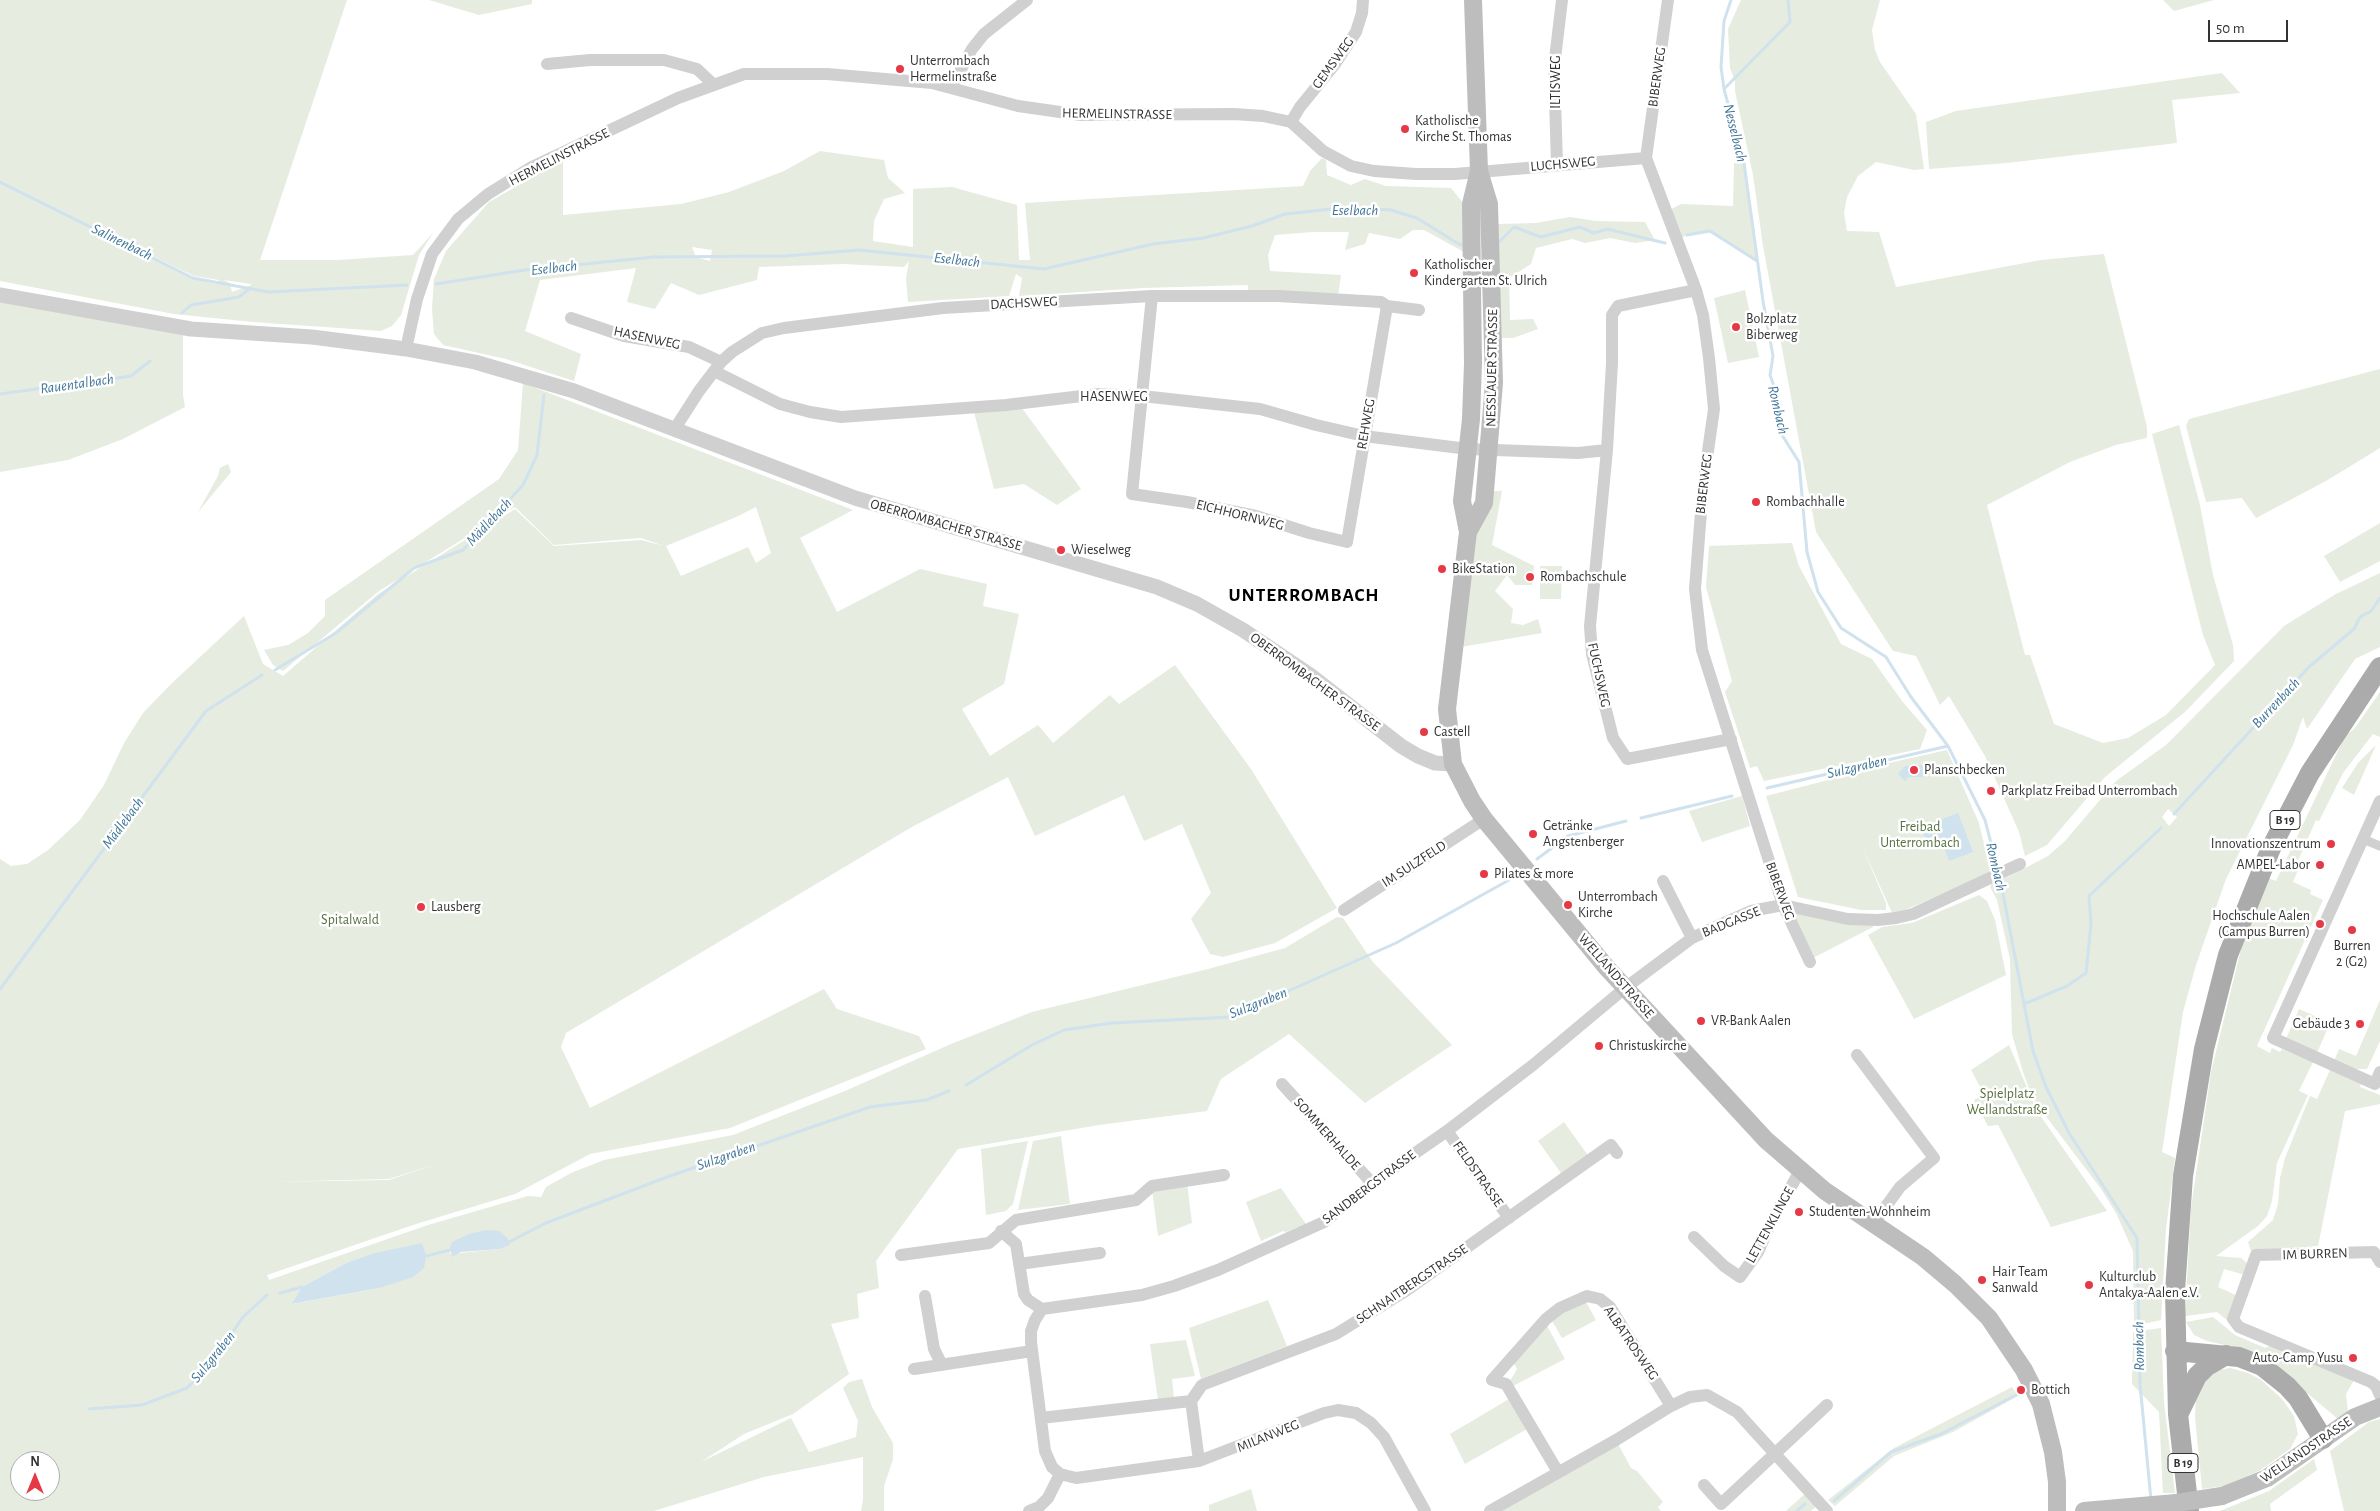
<!DOCTYPE html>
<html>
<head>
<meta charset="utf-8">
<style>
  body { margin:0 }
  #map { position:relative; width:2380px; height:1511px; overflow:hidden; background:#fff; font-family:"Alegreya Sans",sans-serif }
  canvas { display:block }
  .north { position:absolute; left:10px; top:1451px; width:50px; height:50px; box-sizing:border-box; background:#fff; border:1px solid #adadad; border-radius:50%; rotate:0deg; font-size:14px; font-weight:700; line-height:20px; text-align:center; color:#333 }
  .north::after { content:''; display:block; margin:auto; width:18px; height:22px; background:#e63946; clip-path:polygon(50% 0,100% 100%,50% 72%,0 100%) }
  .scale { position:absolute; left:2208px; top:20px; width:80px; height:22px; box-sizing:border-box; border:2px solid #333; border-top:0; padding-left:6px; font-size:15px; line-height:18px; white-space:nowrap; color:#333; -webkit-text-stroke:4px #fff; paint-order:stroke }
</style>
</head>
<body>
<div id="map">
<canvas width="2380" height="1511"></canvas>
<div class="north">N</div>
<div class="scale">50 m</div>
</div>
<script>
const g = document.querySelector('canvas').getContext('2d');
g.lineJoin = 'round';
function paint(path, color) {
  g.fillStyle = color;
  g.fill(path, 'evenodd');
}
function shape(rows) {
  const path = new Path2D();
  for (const r of rows) {
    path.moveTo(r[0], r[1]);
    for (let i = 2; i < r.length; i += 2) path.lineTo(r[i], r[i + 1]);
  }
  return path;
}
function stroke(path, color, width, dash) {
  g.strokeStyle = color;
  g.lineWidth = width;
  g.lineCap = dash ? 'butt' : 'round';
  g.setLineDash(dash || []);
  g.stroke(path);
}
function write(font, color, halo, rows, align = 'center') {
  g.font = font + ' "Alegreya Sans",sans-serif';
  g.lineWidth = 5;
  g.setLineDash([]);
  g.textBaseline = 'middle';
  g.strokeStyle = halo;
  g.fillStyle = color;
  for (const [text, x, y, turn = 0] of rows) {
    g.save();
    g.translate(x, y);
    g.rotate((+turn || 0) * Math.PI / 180);
    g.textAlign = isNaN(turn) ? turn : align;
    if (halo) g.strokeText(text, 0, 0);
    g.fillText(text, 0, 0);
    g.restore();
  }
}
const green = shape([
  [0,0,347,0,260,260,338,260,413,255,433,233,419,255,401,315,392,326,381,331,253,322,174,314,0,281],
  [83,223,194,276,219,280,215,284,193,278],
  [223,280,251,284,251,285,232,292,230,283],
  [429,0,532,0,532,4,479,15],
  [1741,0,1880,0,1872,30,1875,50,1880,62,1916,114,1924,169,1914,170,1876,162,1858,176,1847,197,1844,213,1847,231,1879,232,1896,287,2041,260,2104,254,2147,427,2147,438,2116,445,2070,462,1987,505,2025,655,2030,655,2054,724,2103,743,2128,738,2166,715,2215,665,2203,635,2152,434,2179,425,2200,505,2213,575,2233,645,2234,661,2186,711,2105,777,2047,845,2025,856,2019,832,1985,756,1949,696,1940,705,1916,656,1893,651,1816,532,1763,246,1753,175,1735,91,1735,81,1730,68,1728,29],
  [2163,0,2214,0,2174,11],
  [2222,73,2240,93,2172,100,2177,143,2007,163,1929,169,1926,122,1956,111],
  [820,151,884,160,888,178,905,193,884,199,874,221,873,241,913,247,913,189,952,187,1017,205,1019,260,1030,260,1025,203,1303,186,1310,171,1322,158,1326,160,1327,175,1351,185,1365,179,1386,186,1451,188,1463,203,1464,252,1424,230,1413,230,1400,239,1369,233,1365,244,1345,250,1349,232,1312,232,1275,235,1268,255,1270,271,1341,275,1338,296,1248,291,1248,285,1143,288,1019,296,1022,278,1016,274,1009,296,908,302,906,278,909,261,904,267,843,264,759,267,757,280,699,295,671,283,655,309,627,302,636,268,540,280,525,331,581,354,574,381,506,359,443,345,434,334,432,309,434,279,446,251,489,202,563,160,563,215,681,204,729,192,784,171],
  [692,247,712,250,710,261,696,257],
  [1734,163,1744,163,1757,262,1710,231,1687,235,1677,241,1666,212,1681,204,1733,206],
  [1570,217,1596,221,1645,222,1655,240,1635,243,1610,238,1585,243,1572,239,1536,248,1531,264,1509,278,1510,320,1533,319,1538,329,1513,338,1499,338,1496,224,1536,223],
  [1745,290,1759,357,1728,363,1714,298],
  [0,300,183,333,183,395,185,407,123,439,68,460,0,472],
  [2380,369,2380,448,2326,481,2256,518,2242,498,2206,502,2186,426,2189,419],
  [523,383,853,510,800,538,837,612,920,569,987,584,983,606,1019,614,1004,684,962,709,990,756,1038,725,1053,743,1110,695,1119,704,1175,665,1251,769,1337,908,1275,943,1223,957,1210,954,1191,919,1211,893,1182,824,1144,841,1124,795,1035,836,1008,777,910,828,566,1033,561,1047,590,1108,824,989,837,1009,919,1036,926,1049,730,1128,590,1154,515,1194,416,1224,267,1275,269,1280,428,1225,528,1196,541,1197,546,1187,571,1173,604,1160,733,1135,845,1091,951,1044,1032,1012,1208,969,1285,948,1337,917,1343,918,1373,962,1452,1045,1365,1103,1289,1034,1221,1079,1207,1111,1099,1125,958,1149,876,1261,879,1288,857,1294,859,1318,831,1324,849,1374,793,1414,744,1434,701,1462,791,1418,809,1452,856,1437,858,1421,843,1388,849,1382,862,1379,872,1407,893,1443,893,1459,884,1486,884,1511,861,1511,863,1499,863,1457,764,1477,654,1511,0,1511,0,859,11,866,27,864,48,850,80,820,104,785,124,743,143,713,171,684,244,616,263,664,283,676,378,594,515,509,554,546,641,540,664,546,641,538,554,545,515,507,379,591,283,671,273,665,264,650,288,645,308,633,325,616,325,600,499,479,518,450],
  [756,507,771,553,756,563,748,547,681,576,666,546,734,518],
  [440,1163,389,1180,265,1182,389,1179],
  [452,1242,510,1245,500,1249,450,1254],
  [371,1254,379,1288,293,1304,302,1287,346,1263],
  [20,1461,50,1461,50,1491,20,1491],
  [1022,408,1081,489,1057,505,1024,484,994,489,974,412],
  [228,464,231,472,198,512,218,476,220,468],
  [1487,491,1502,491,1492,545,1534,566,1532,585,1515,585,1507,575,1495,591,1513,609,1511,623,1523,625,1538,619,1542,633,1461,647,1472,530],
  [2380,523,2380,561,2340,582,2324,556],
  [1792,543,1799,566,1841,644,1872,659,1902,701,1927,730,1920,749,1764,781,1757,766,1750,768,1725,692,1732,681,1706,587,1709,546],
  [1540,566,1562,566,1561,599,1540,599],
  [2380,573,2380,647,2355,659,2307,729,2303,717,2293,745,2226,879,2196,965,2183,1012,2162,1152,2175,1158,2166,1229,2161,1320,2134,1326,2133,1251,2116,1213,2101,1189,2033,1099,2023,1072,2012,1034,2010,959,1997,900,1990,887,1993,882,2008,877,2048,856,2065,841,2116,781,2166,745,2284,626,2336,594],
  [2168,809,2177,817,2169,826,2162,817],
  [2380,692,2380,737,2373,734,2343,773,2319,821,2316,820,2297,863,2300,865,2293,882,2311,890,2310,894,2323,900,2257,1046,2270,1053,2272,1048,2280,1052,2282,1049,2313,1062,2299,1091,2308,1095,2277,1163,2272,1201,2267,1216,2258,1226,2216,1256,2241,1258,2249,1265,2245,1275,2224,1269,2218,1287,2238,1296,2228,1321,2217,1312,2185,1316,2191,1208,2211,1072,2244,937,2268,878,2276,881,2345,736,2355,728],
  [2376,745,2354,795,2342,788,2358,763],
  [1947,750,1979,823,1991,873,1893,915,1861,844,1886,903,1886,910,1861,910,1798,897,1766,796,1832,779,1831,776],
  [1742,796,1750,826,1702,842,1689,811],
  [1979,895,1987,901,1995,920,2006,975,1914,1019,1868,935,1882,927,1912,923],
  [1789,910,1874,923,1873,927,1813,958],
  [2380,1000,2380,1041,2367,1069,2352,1069,2334,1061,2339,1049,2356,1056],
  [2299,1009,2330,1023,2317,1053,2286,1039],
  [2009,1045,2037,1111,2107,1211,2051,1227,1998,1125,1988,1126,1974,1100,1984,1094,1971,1070],
  [2330,1070,2361,1084,2360,1087,2380,1095,2380,1104,2345,1111,2318,1246,2251,1251,2248,1242,2273,1220,2278,1204,2280,1178,2285,1158,2310,1096,2317,1099],
  [1564,1122,1590,1158,1563,1176,1538,1141],
  [1061,1136,1070,1204,1018,1210,1033,1141],
  [1028,1141,1013,1204,1006,1211,986,1215,981,1149],
  [1187,1183,1192,1223,1158,1236,1152,1190],
  [1281,1188,1306,1224,1286,1232,1283,1231,1261,1241,1246,1202],
  [1268,1300,1287,1346,1201,1379,1189,1328],
  [1585,1300,1596,1320,1562,1338,1551,1319],
  [2213,1317,2235,1335,2265,1348,2276,1343,2356,1377,2346,1394,2348,1411,2338,1419,2270,1362,2242,1349,2207,1341,2194,1335,2186,1322],
  [1545,1322,1565,1359,1513,1386,1510,1381,1517,1369,1512,1360],
  [2161,1328,2164,1402,2175,1493,2163,1493,2159,1412,2132,1384,2133,1332],
  [1186,1340,1195,1376,1172,1379,1174,1398,1158,1400,1150,1344],
  [2230,1368,2248,1373,2260,1379,2282,1399,2294,1416,2298,1434,2290,1449,2259,1471,2224,1486,2202,1489,2195,1417,2196,1390,2214,1371],
  [2012,1387,2018,1396,1953,1432,1894,1456,1835,1506,1828,1500,1894,1448],
  [1509,1399,1527,1429,1465,1464,1450,1434],
  [2380,1419,2380,1511,2344,1511,2330,1451,2369,1422],
  [1616,1440,1631,1468,1637,1471,1663,1502,1658,1507,1661,1511,1490,1511],
  [2314,1459,2317,1470,2270,1504,2271,1511,2220,1511,2269,1491],
  [1251,1489,1257,1511,1209,1511,1209,1505],
  [1808,1491,1820,1503,1811,1511,1786,1511]
]);
const water = shape([
  [1926,765,1926,777,1909,777,1905,781,1898,774,1905,766],
  [1958,813,1973,852,1949,861,1943,844,1929,849,1921,827],
  [486,1230,499,1231,507,1238,510,1245,500,1249,461,1252,452,1257,450,1247,452,1242,469,1234],
  [422,1243,426,1256,424,1268,413,1277,379,1288,292,1304,302,1287,346,1263,371,1254]
]);
const stream = shape([
  [1788,0,1790,22,1724,89,1744,163,1763,301,1773,356,1770,375,1780,403,1782,435,1799,462,1807,552,1818,592,1841,628,1886,657,1911,697,1948,746,1985,820,1998,870],
  [1724,89,1721,67,1724,21,1731,0],
  [0,182,193,278,268,292,407,285],
  [1687,235,1710,231,1757,261],
  [1497,244,1514,227,1541,237,1580,227,1594,233,1607,229,1665,243],
  [436,284,525,270,654,257,785,256,859,250,1044,269,1153,244,1203,238,1252,226,1285,214,1342,208,1391,210,1417,218,1457,243,1465,246],
  [182,313,191,305,239,297,249,289],
  [0,394,131,376,150,361],
  [275,670,336,633,414,568,463,550,523,485,537,455,544,395],
  [1767,788,1948,746],
  [2174,814,2309,667,2354,629,2360,617,2371,611,2380,598],
  [1641,818,1732,796],
  [1537,859,1568,836,1626,821],
  [2000,878,2033,1051,2046,1087,2069,1133,2137,1238,2140,1384,2151,1500],
  [0,989,206,711,262,675],
  [2024,1004,2067,986,2086,973,2091,924,2089,896,2161,828],
  [966,1085,1032,1045,1064,1030,1112,1023,1230,1017,1396,943,1509,880],
  [509,1242,546,1223,667,1177,870,1107,926,1100,949,1091],
  [426,1256,450,1250],
  [280,1293,302,1287],
  [89,1409,142,1405,187,1388,210,1365,243,1317,267,1295],
  [1834,1501,1891,1452,1941,1434,2018,1394],
  [1797,1511,1805,1504]
]);
const pedestrian = shape([
  [2363,839,2380,846]
]);
const minor = shape([
  [1668,0,1646,158,1696,290,1703,315,1709,358,1714,409,1703,486,1695,589,1702,650,1783,905,1810,962],
  [547,64,590,60,664,60,697,69,714,85],
  [951,88,972,49,984,34,1027,0],
  [1291,122,1300,107,1335,64,1356,32,1362,13,1363,0],
  [1557,164,1554,67,1562,0],
  [1696,290,1618,306,1612,315,1612,363,1607,450,1590,626,1592,654,1613,738,1627,759,1731,739],
  [1152,296,1132,494,1187,502,1256,516,1309,533,1347,542,1387,306],
  [571,318,624,336,689,347,721,362],
  [406,349,417,299,432,254,458,219,488,194,530,168,678,98,744,74,827,74,932,83,1018,106,1081,115,1234,114,1263,116,1291,122,1323,151,1351,166,1374,171,1416,174,1455,174,1646,158],
  [714,371,780,404,810,412,841,417,1006,405,1099,394,1142,396,1260,409,1316,425,1364,436,1468,449,1578,453,1607,450],
  [674,430,699,391,721,362,732,352,762,333,784,328,943,308,1152,296,1278,296,1381,302,1387,306,1419,310],
  [2380,801,2273,1038,2375,1084,2380,1072],
  [1663,881,1692,938],
  [1344,910,1484,819],
  [1857,1055,1934,1158,1900,1187,1874,1223],
  [1282,1084,1372,1183],
  [1447,1131,1509,1218],
  [1001,1231,1016,1244,1024,1294,1028,1300,1042,1309],
  [1694,1237,1724,1266,1740,1277,1758,1252,1772,1220,1800,1171],
  [901,1255,989,1243,1016,1220,1136,1200,1152,1186,1224,1175],
  [2380,1262,2374,1252,2256,1255,2233,1319,2239,1327,2371,1382,2376,1386,2380,1395],
  [1019,1264,1100,1253],
  [925,1296,934,1349,942,1365],
  [1042,1309,1142,1295,1174,1286,1218,1270,1324,1222,1372,1183,1447,1131,1533,1065,1625,988,1692,938,1722,924,1751,911,1783,905,1848,919,1878,920,1896,918,1913,914,2020,864],
  [1042,1309,1035,1320,1031,1331,1031,1342,1045,1451,1052,1467,1060,1474,1076,1478,1199,1461,1324,1413,1338,1410,1356,1413,1371,1423,1384,1437,1425,1511],
  [914,1369,1032,1351],
  [1041,1418,1191,1401],
  [1199,1461,1191,1401,1202,1385,1336,1334,1404,1292,1611,1145,1617,1153],
  [1558,1472,1506,1384,1492,1380,1546,1319,1560,1308,1587,1296,1600,1299,1610,1307,1671,1406],
  [1704,1485,1721,1504,1827,1405],
  [1029,1511,1039,1507,1048,1498,1060,1474],
  [1490,1511,1616,1440,1671,1406,1690,1397,1707,1395,1737,1412,1827,1511]
]);
const tertiary = shape([
  [0,295,191,329,312,337,406,349,475,362,574,391,855,498,1157,587,1197,604,1243,630,1310,675,1401,746,1418,756,1435,763,1453,764]
]);
const secondary = shape([
  [1479,171,1471,204,1473,363,1471,419,1462,501,1468,532,1447,709,1453,764,1472,801,1484,819,1607,968,1766,1140,1825,1191,1923,1257,1955,1284,1989,1318,2024,1370,2041,1404,2053,1452,2057,1482,2057,1511],
  [1468,532,1484,503,1494,383,1489,204,1479,171,1473,0],
  [2222,1496,2267,1478,2355,1417,2380,1407],
  [2084,1511,2176,1503]
]);
const primary = shape([
  [2175,1351,2239,1357,2262,1366,2287,1386,2298,1398,2323,1439],
  [2179,1413,2197,1376,2207,1366,2226,1355],
  [2189,1511,2178,1414,2175,1291,2183,1176,2204,1049,2228,955,2271,848,2310,773,2380,667]
]);
const secondaryBridge = shape([
  [2176,1503,2222,1496]
]);
const markers = [
  [900,69,5,"#e63946"],
  [1405,129,5,"#e63946"],
  [1414,273,5,"#e63946"],
  [1736,327,5,"#e63946"],
  [1756,502,5,"#e63946"],
  [1061,550,5,"#e63946"],
  [1442,569,5,"#e63946"],
  [1530,577,5,"#e63946"],
  [1424,732,5,"#e63946"],
  [1914,770,5,"#e63946"],
  [1991,791,5,"#e63946"],
  [1533,834,5,"#e63946"],
  [2331,844,5,"#e63946"],
  [2320,865,5,"#e63946"],
  [1484,874,5,"#e63946"],
  [1568,905,5,"#e63946"],
  [421,907,5,"#e63946"],
  [2320,924,5,"#e63946"],
  [2352,930,5,"#e63946"],
  [1701,1021,5,"#e63946"],
  [2360,1024,5,"#e63946"],
  [1599,1046,5,"#e63946"],
  [1799,1212,5,"#e63946"],
  [1982,1280,5,"#e63946"],
  [2089,1285,5,"#e63946"],
  [2353,1358,5,"#e63946"],
  [2021,1390,5,"#e63946"]
];
const shields = [
  [2285,820,30],
  [2183,1463,30]
];
const shieldNames = [
  ["B 19",2285,820],
  ["B 19",2183,1463]
];
const poiNames = [
  ["Unterrombach",910,61],
  ["Hermelinstraße",910,77],
  ["Katholische",1415,121],
  ["Kirche St. Thomas",1415,137],
  ["Katholischer",1424,265],
  ["Kindergarten St. Ulrich",1424,281],
  ["Bolzplatz",1746,319],
  ["Biberweg",1746,335],
  ["Rombachhalle",1766,502],
  ["Wieselweg",1071,550],
  ["BikeStation",1452,569],
  ["Rombachschule",1540,577],
  ["Castell",1434,732],
  ["Planschbecken",1924,770],
  ["Parkplatz Freibad Unterrombach",2001,791],
  ["Getränke",1543,826],
  ["Angstenberger",1543,842],
  ["Innovationszentrum",2321,844,"right"],
  ["AMPEL-Labor",2310,865,"right"],
  ["Pilates & more",1494,874],
  ["Unterrombach",1578,897],
  ["Kirche",1578,913],
  ["Lausberg",431,907],
  ["Hochschule Aalen",2310,916,"right"],
  ["(Campus Burren)",2310,932,"right"],
  ["Burren",2352,946,"center"],
  ["2 (G2)",2352,962,"center"],
  ["VR-Bank Aalen",1711,1021],
  ["Gebäude 3",2350,1024,"right"],
  ["Christuskirche",1609,1046],
  ["Studenten-Wohnheim",1809,1212],
  ["Hair Team",1992,1272],
  ["Sanwald",1992,1288],
  ["Kulturclub",2099,1277],
  ["Antakya-Aalen e.V.",2099,1293],
  ["Auto-Camp Yusu",2343,1358,"right"],
  ["Bottich",2031,1390]
];
const streetNames = [
  ["GEMSWEG",1333,63,-54],
  ["BIBERWEG",1657,77,-82],
  ["ILTISWEG",1556,82,-90],
  ["HERMELINSTRASSE",1117,114,1],
  ["HERMELINSTRASSE",559,157,-27],
  ["LUCHSWEG",1563,164,-5],
  ["DACHSWEG",1024,303,-3],
  ["HASENWEG",647,338,12],
  ["NESSLAUER STRASSE",1492,368,-89],
  ["HASENWEG",1114,397],
  ["REHWEG",1366,424,-80],
  ["BIBERWEG",1704,484,-83],
  ["EICHHORNWEG",1240,515,14],
  ["OBERROMBACHER STRASSE",946,525,16],
  ["FUCHSWEG",1599,675,78],
  ["OBERROMBACHER STRASSE",1315,682,36],
  ["IM SULZFELD",1414,864,-33],
  ["BIBERWEG",1780,891,70],
  ["BADGASSE",1731,922,-22],
  ["WELLANDSTRASSE",1616,976,49],
  ["SOMMERHALDE",1327,1134,48],
  ["FELDSTRASSE",1478,1174,55],
  ["SANDBERGSTRASSE",1369,1187,-37],
  ["LETTENKLINGE",1770,1225,-61],
  ["IM BURREN",2315,1254,-2],
  ["SCHNAITBERGSTRASSE",1412,1284,-34],
  ["ALBATROSWEG",1631,1343,56],
  ["MILANWEG",1268,1436,-22],
  ["WELLANDSTRASSE",2306,1450,-34]
];
const parkNames = [
  ["Freibad",1920,827],
  ["Unterrombach",1920,843],
  ["Spitalwald",350,920],
  ["Spielplatz",2007,1094],
  ["Wellandstraße",2007,1110]
];
const waterNames = [
  ["Nesselbach",1735,133,76],
  ["Eselbach",1355,210],
  ["Salinenbach",122,242,26],
  ["Eselbach",957,260,6],
  ["Eselbach",554,268,-6],
  ["Rauentalbach",77,384,-8],
  ["Rombach",1778,410,77],
  ["Mädlebach",489,522,-47],
  ["Burrenbach",2276,703,-47],
  ["Sulzgraben",1857,767,-13],
  ["Mädlebach",123,823,-53],
  ["Rombach",1996,867,77],
  ["Sulzgraben",1258,1003,-22],
  ["Sulzgraben",726,1156,-19],
  ["Rombach",2139,1346,-91],
  ["Sulzgraben",213,1357,-51]
];
const districtNames = [
  ["UNTERROMBACH",1304,595]
];
paint(green, '#e6ecdf');
paint(water, '#cfe2ee');
stroke(stream, '#cfe2ee', 3);
stroke(pedestrian, '#d0d0d0', 9);
stroke(minor, '#d0d0d0', 12);
stroke(tertiary, '#d0d0d0', 15);
stroke(secondary, '#bdbdbd', 18);
stroke(primary, '#ababab', 20);
stroke(secondaryBridge, '#bdbdbd', 18);
for (const [x, y, r, color] of markers) {
  const dot = new Path2D();
  dot.arc(x, y, r, 0, 2 * Math.PI);
  g.fillStyle = color;
  g.fill(dot);
  stroke(dot, '#fff', 2);
}
for (const [x, y, w] of shields) {
  const box = new Path2D();
  box.roundRect(x - w / 2, y - 9.5, w, 19, 4);
  g.fillStyle = '#fff';
  g.fill(box);
  stroke(box, '#333', 1);
}
write('bold 12px', '#333', null, shieldNames);
write('14px', '#333', '#fff', poiNames, 'left');
write('14px', '#333', '#fff', streetNames);
write('14px', '#56703f', '#fff', parkNames);
write('italic 15px', '#3f7597', '#fff', waterNames);
g.letterSpacing = '1px';
write('bold 19px', '#000', '#fff', districtNames);
g.letterSpacing = '0px';
</script>
</body>
</html>
